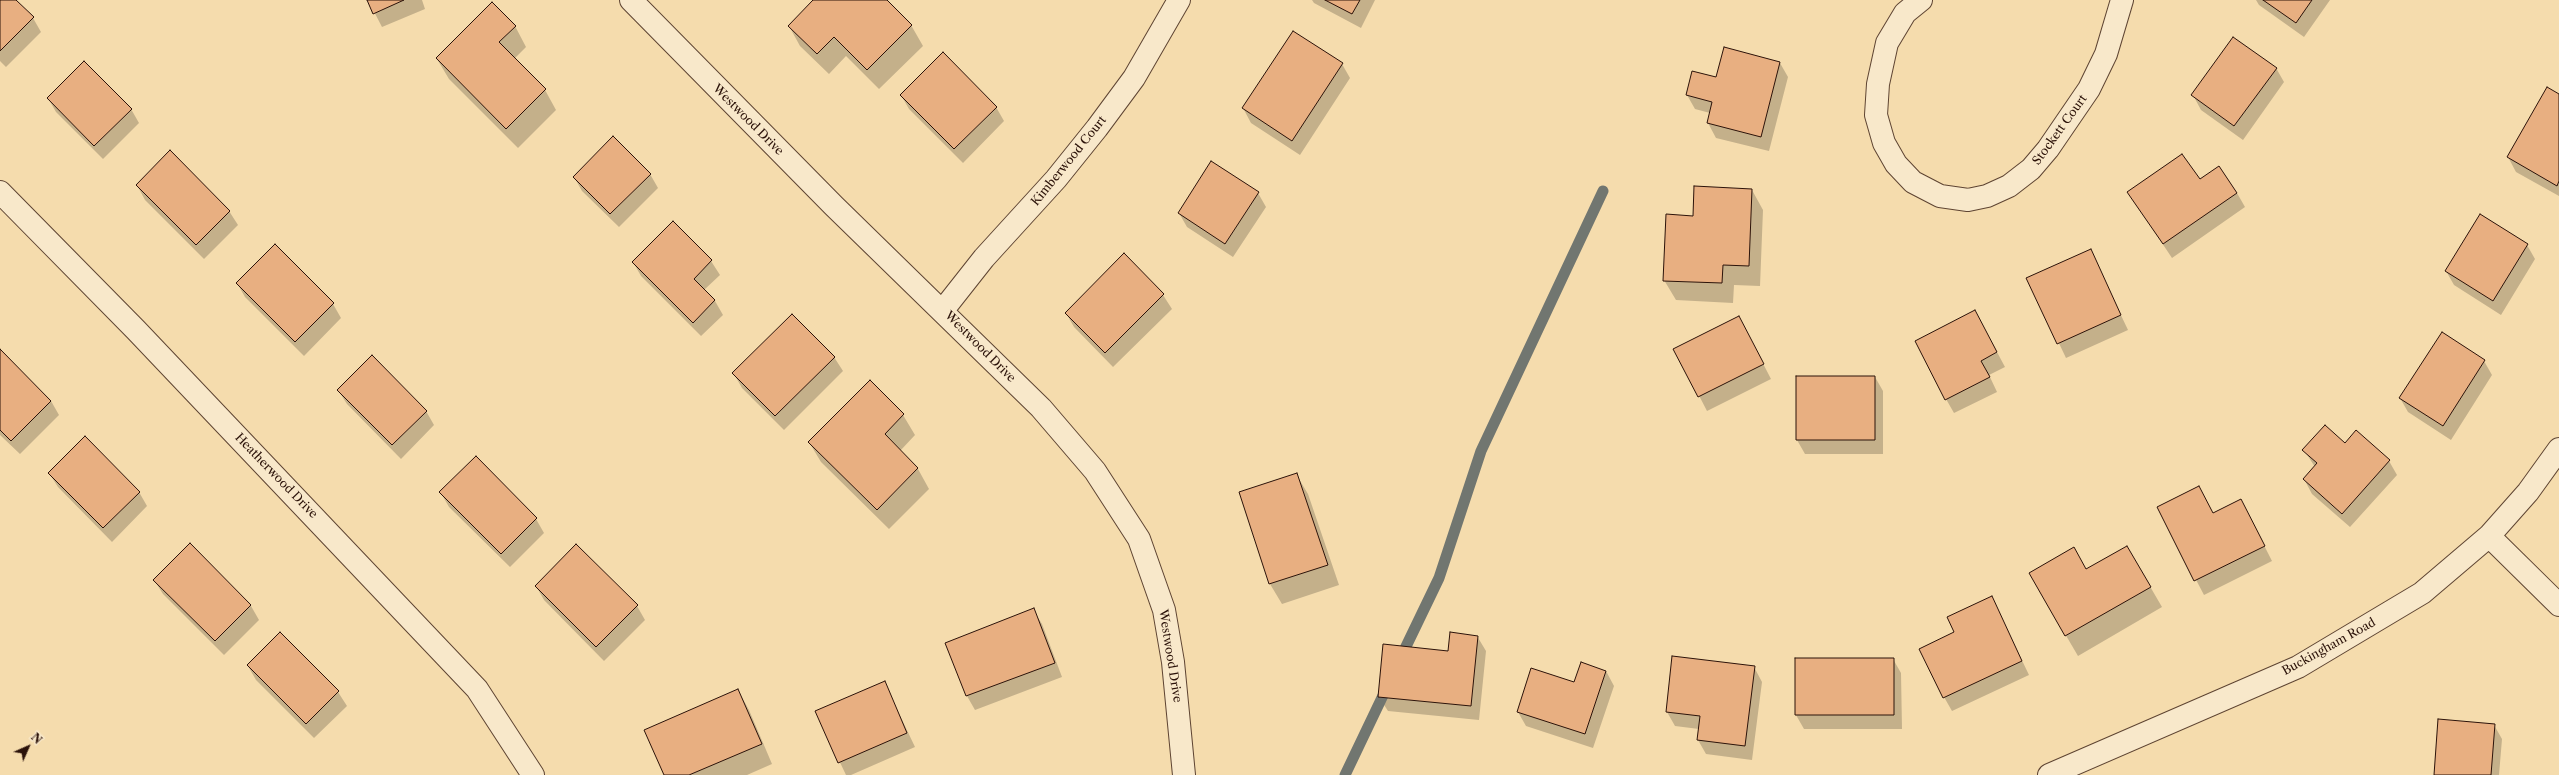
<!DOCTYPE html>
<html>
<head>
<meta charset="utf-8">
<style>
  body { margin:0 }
  #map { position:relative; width:2559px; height:775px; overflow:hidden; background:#f5dcad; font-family:"Libre Caslon Text",serif }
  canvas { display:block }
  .north { position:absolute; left:8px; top:727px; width:40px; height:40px; -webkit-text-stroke:3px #f8e8ca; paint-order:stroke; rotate:45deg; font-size:11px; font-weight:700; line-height:16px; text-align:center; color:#2b1209 }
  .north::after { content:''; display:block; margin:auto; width:14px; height:18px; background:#2b1209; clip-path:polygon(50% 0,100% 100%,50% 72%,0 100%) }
</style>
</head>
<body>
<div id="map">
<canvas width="2559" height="775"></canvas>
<div class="north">N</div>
</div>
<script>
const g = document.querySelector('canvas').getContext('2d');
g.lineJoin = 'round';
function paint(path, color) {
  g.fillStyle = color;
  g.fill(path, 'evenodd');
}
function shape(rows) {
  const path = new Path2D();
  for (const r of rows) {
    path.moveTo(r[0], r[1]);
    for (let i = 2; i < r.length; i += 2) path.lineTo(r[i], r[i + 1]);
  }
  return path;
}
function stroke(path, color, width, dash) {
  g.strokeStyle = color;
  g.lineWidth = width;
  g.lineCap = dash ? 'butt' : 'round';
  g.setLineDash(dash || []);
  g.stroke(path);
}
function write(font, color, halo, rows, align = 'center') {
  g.font = font + ' "Libre Caslon Text",serif';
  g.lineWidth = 3.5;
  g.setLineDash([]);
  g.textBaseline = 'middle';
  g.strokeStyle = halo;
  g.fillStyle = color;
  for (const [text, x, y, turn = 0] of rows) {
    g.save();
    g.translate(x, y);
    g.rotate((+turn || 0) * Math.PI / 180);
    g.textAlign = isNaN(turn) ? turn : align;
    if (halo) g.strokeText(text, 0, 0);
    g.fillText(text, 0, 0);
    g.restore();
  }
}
const shadow = shape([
  [0,0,15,0,33,18,41,32,6,67,0,61],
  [368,0,422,0,425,9,382,27],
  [814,0,886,0,911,25,923,46,879,89,846,56,829,74,800,46,789,26],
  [1312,0,1375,0,1361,28,1314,3],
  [2256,0,2330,0,2304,37,2259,5],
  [515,26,526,47,514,59,545,90,556,110,518,148,449,79,437,59],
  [1780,63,1788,77,1769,151,1716,138,1708,123,1710,113,1695,109,1687,95,1717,78],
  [1342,64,1350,78,1300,155,1251,123,1243,108],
  [2276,68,2284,82,2243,140,2201,110,2193,95],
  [901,95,996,107,1004,121,963,163,909,109],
  [2559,95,2559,196,2516,172,2508,157],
  [48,98,131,109,139,123,103,159,56,112],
  [650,174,658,188,619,227,582,191,574,177],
  [2200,181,2237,193,2245,207,2172,258,2128,192],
  [137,185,229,211,238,225,204,259,145,200],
  [1752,190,1763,210,1760,286,1734,285,1733,303,1676,300,1664,280,1694,217],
  [1258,193,1266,207,1233,257,1187,227,1179,213],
  [673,222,711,261,720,275,704,290,715,301,723,315,701,336,641,276,633,262],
  [2527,245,2535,259,2501,315,2454,285,2446,271],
  [2090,250,2128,330,2066,358,2028,278],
  [1124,255,1163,295,1172,309,1113,367,1074,327,1066,313],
  [237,283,333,304,341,318,304,356,245,297],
  [1975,311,2005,367,1989,375,1997,392,1954,413,1946,399],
  [1739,317,1771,379,1707,411,1675,349],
  [0,351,51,401,59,415,20,454,0,435],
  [834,357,843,371,784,430,742,388,734,374],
  [2484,361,2492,375,2451,440,2408,412,2400,398],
  [1875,377,1883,391,1883,454,1805,454,1797,440],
  [870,381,903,415,915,435,900,451,918,469,929,489,889,529,821,462,809,442],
  [338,390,426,411,434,425,401,459,347,404],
  [2345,444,2389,461,2397,475,2350,527,2312,494,2304,479,2315,467,2304,450],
  [49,473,139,492,147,506,112,542,58,487],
  [1296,474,1308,494,1339,585,1282,604,1270,584,1240,493],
  [441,493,536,519,544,533,510,567,449,507],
  [2241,500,2272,561,2204,595,2158,507,2213,514],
  [190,545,251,606,259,620,224,655,163,594,154,580],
  [2127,547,2162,607,2078,656,2030,574,2086,571],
  [536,586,637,606,645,620,604,661,544,600],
  [1992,598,2029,675,1952,711,1944,697,1956,633],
  [1033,610,1042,624,1062,677,975,710,967,696,946,643],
  [280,633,338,692,347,706,314,738,256,680,248,666],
  [1477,636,1486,651,1479,720,1388,711,1379,697,1449,652],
  [1893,659,1901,673,1902,729,1804,729,1796,715],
  [1754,667,1762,682,1752,760,1706,754,1698,740,1699,729,1675,726,1667,712],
  [1606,671,1614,686,1593,748,1526,726,1518,712,1575,683],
  [884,682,915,747,851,775,846,775,816,712],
  [738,690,749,710,772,764,747,775,665,775],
  [2494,725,2502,739,2499,775,2435,775]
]);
const stream = shape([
  [1400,659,1439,578,1481,451,1603,191],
  [1345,775,1388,685]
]);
const building = shape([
  [0,0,16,0,34,17,0,51,0,0],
  [367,0,404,0,373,14,367,0],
  [813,0,887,0,912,25,867,70,834,37,817,54,788,26,813,0],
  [1325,0,1360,0,1352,14,1325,0],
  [2263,0,2312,0,2296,23,2263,0],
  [492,2,516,26,499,42,546,89,506,129,436,58,492,2],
  [1293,31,1343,63,1292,141,1242,108,1293,31],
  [2233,37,2277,68,2234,126,2191,95,2233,37],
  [1724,47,1780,62,1761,137,1707,123,1712,102,1686,95,1692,71,1716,77,1724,47],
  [943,52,997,107,954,149,900,95,943,52],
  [84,61,132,109,94,146,47,98,84,61],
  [2547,87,2559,94,2559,181,2557,186,2507,157,2547,87],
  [613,136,651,174,610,214,573,177,613,136],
  [170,150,230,211,196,245,136,185,170,150],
  [2182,154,2200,179,2219,166,2237,193,2163,244,2127,192,2182,154],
  [1211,161,1259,192,1225,244,1178,213,1211,161],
  [1694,186,1752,189,1749,266,1723,265,1722,283,1663,281,1666,214,1693,216,1694,186],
  [2480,214,2528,244,2493,301,2445,271,2480,214],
  [673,221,712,260,694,279,715,300,693,323,632,262,673,221],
  [275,244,334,303,295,342,236,283,275,244],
  [2091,249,2121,315,2057,344,2026,278,2091,249],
  [1124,253,1164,294,1105,353,1065,313,1124,253],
  [1975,310,1997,352,1981,361,1990,377,1945,400,1915,341,1975,310],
  [792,314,835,357,775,416,732,373,792,314],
  [1739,316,1764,364,1698,397,1673,349,1739,316],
  [2442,332,2485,360,2443,426,2399,398,2442,332],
  [0,349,51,401,11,441,0,430,0,349],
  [372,355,427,411,392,445,337,390,372,355],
  [1796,376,1875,376,1875,440,1796,440,1796,376],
  [870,380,904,414,885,434,918,468,877,510,808,442,870,380],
  [2325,425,2345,443,2356,430,2390,460,2342,514,2303,479,2317,463,2302,450,2325,425],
  [85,436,140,492,103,528,48,473,85,436],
  [476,456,537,518,501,554,439,492,476,456],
  [1297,473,1328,565,1269,584,1239,492,1297,473],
  [2199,486,2213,513,2241,499,2265,546,2194,581,2157,507,2199,486],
  [190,543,251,605,215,641,153,580,190,543],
  [576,544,638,605,596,647,535,586,576,544],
  [2127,546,2151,587,2065,636,2029,573,2074,547,2086,569,2127,546],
  [1992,596,2022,661,1943,698,1919,649,1954,632,1947,617,1992,596],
  [1034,608,1055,663,966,696,945,643,1034,608],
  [280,632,339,691,306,724,247,665,280,632],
  [1450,632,1478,636,1471,706,1378,697,1383,644,1448,651,1450,632],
  [1672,656,1755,666,1745,746,1697,740,1700,716,1666,712,1672,656],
  [1795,658,1894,658,1894,715,1795,715,1795,658],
  [1581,662,1606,671,1585,734,1517,712,1531,668,1574,682,1581,662],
  [885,681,907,733,838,763,815,711,885,681],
  [738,689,762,744,689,775,664,775,644,730,738,689],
  [2438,719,2495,724,2491,775,2434,775,2438,719]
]);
const minor = shape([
  [631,0,834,206,1041,408,1095,471,1139,539,1164,610,1173,662,1184,775],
  [1921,0,1905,13,1887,43,1878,84,1876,115,1884,143,1896,164,1913,182,1940,196,1968,200,1987,196,2009,186,2031,169,2048,149,2089,89,2106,54,2122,0],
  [0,192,136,330,477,689,533,775],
  [943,310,984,258,1056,179,1097,128,1134,78,1179,0],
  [2489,536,2559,605],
  [2049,775,2298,667,2422,593,2489,536,2528,492,2559,449]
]);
const streetNames = [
  ["Westwood Drive",748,120,45],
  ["Stockett Court",2060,130,-54],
  ["Kimberwood Court",1069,161,-51],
  ["Westwood Drive",980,347,45],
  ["Heatherwood Drive",276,476,46],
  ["Buckingham Road",2329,647,-29],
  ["Westwood Drive",1170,656,81]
];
paint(shadow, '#0003');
stroke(stream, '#717670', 11);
paint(building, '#e8af81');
stroke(building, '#2b1209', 1);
stroke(minor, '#5e4432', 24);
stroke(minor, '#f8e8ca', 22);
write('12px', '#2b1209', '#f8e8ca', streetNames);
</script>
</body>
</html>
